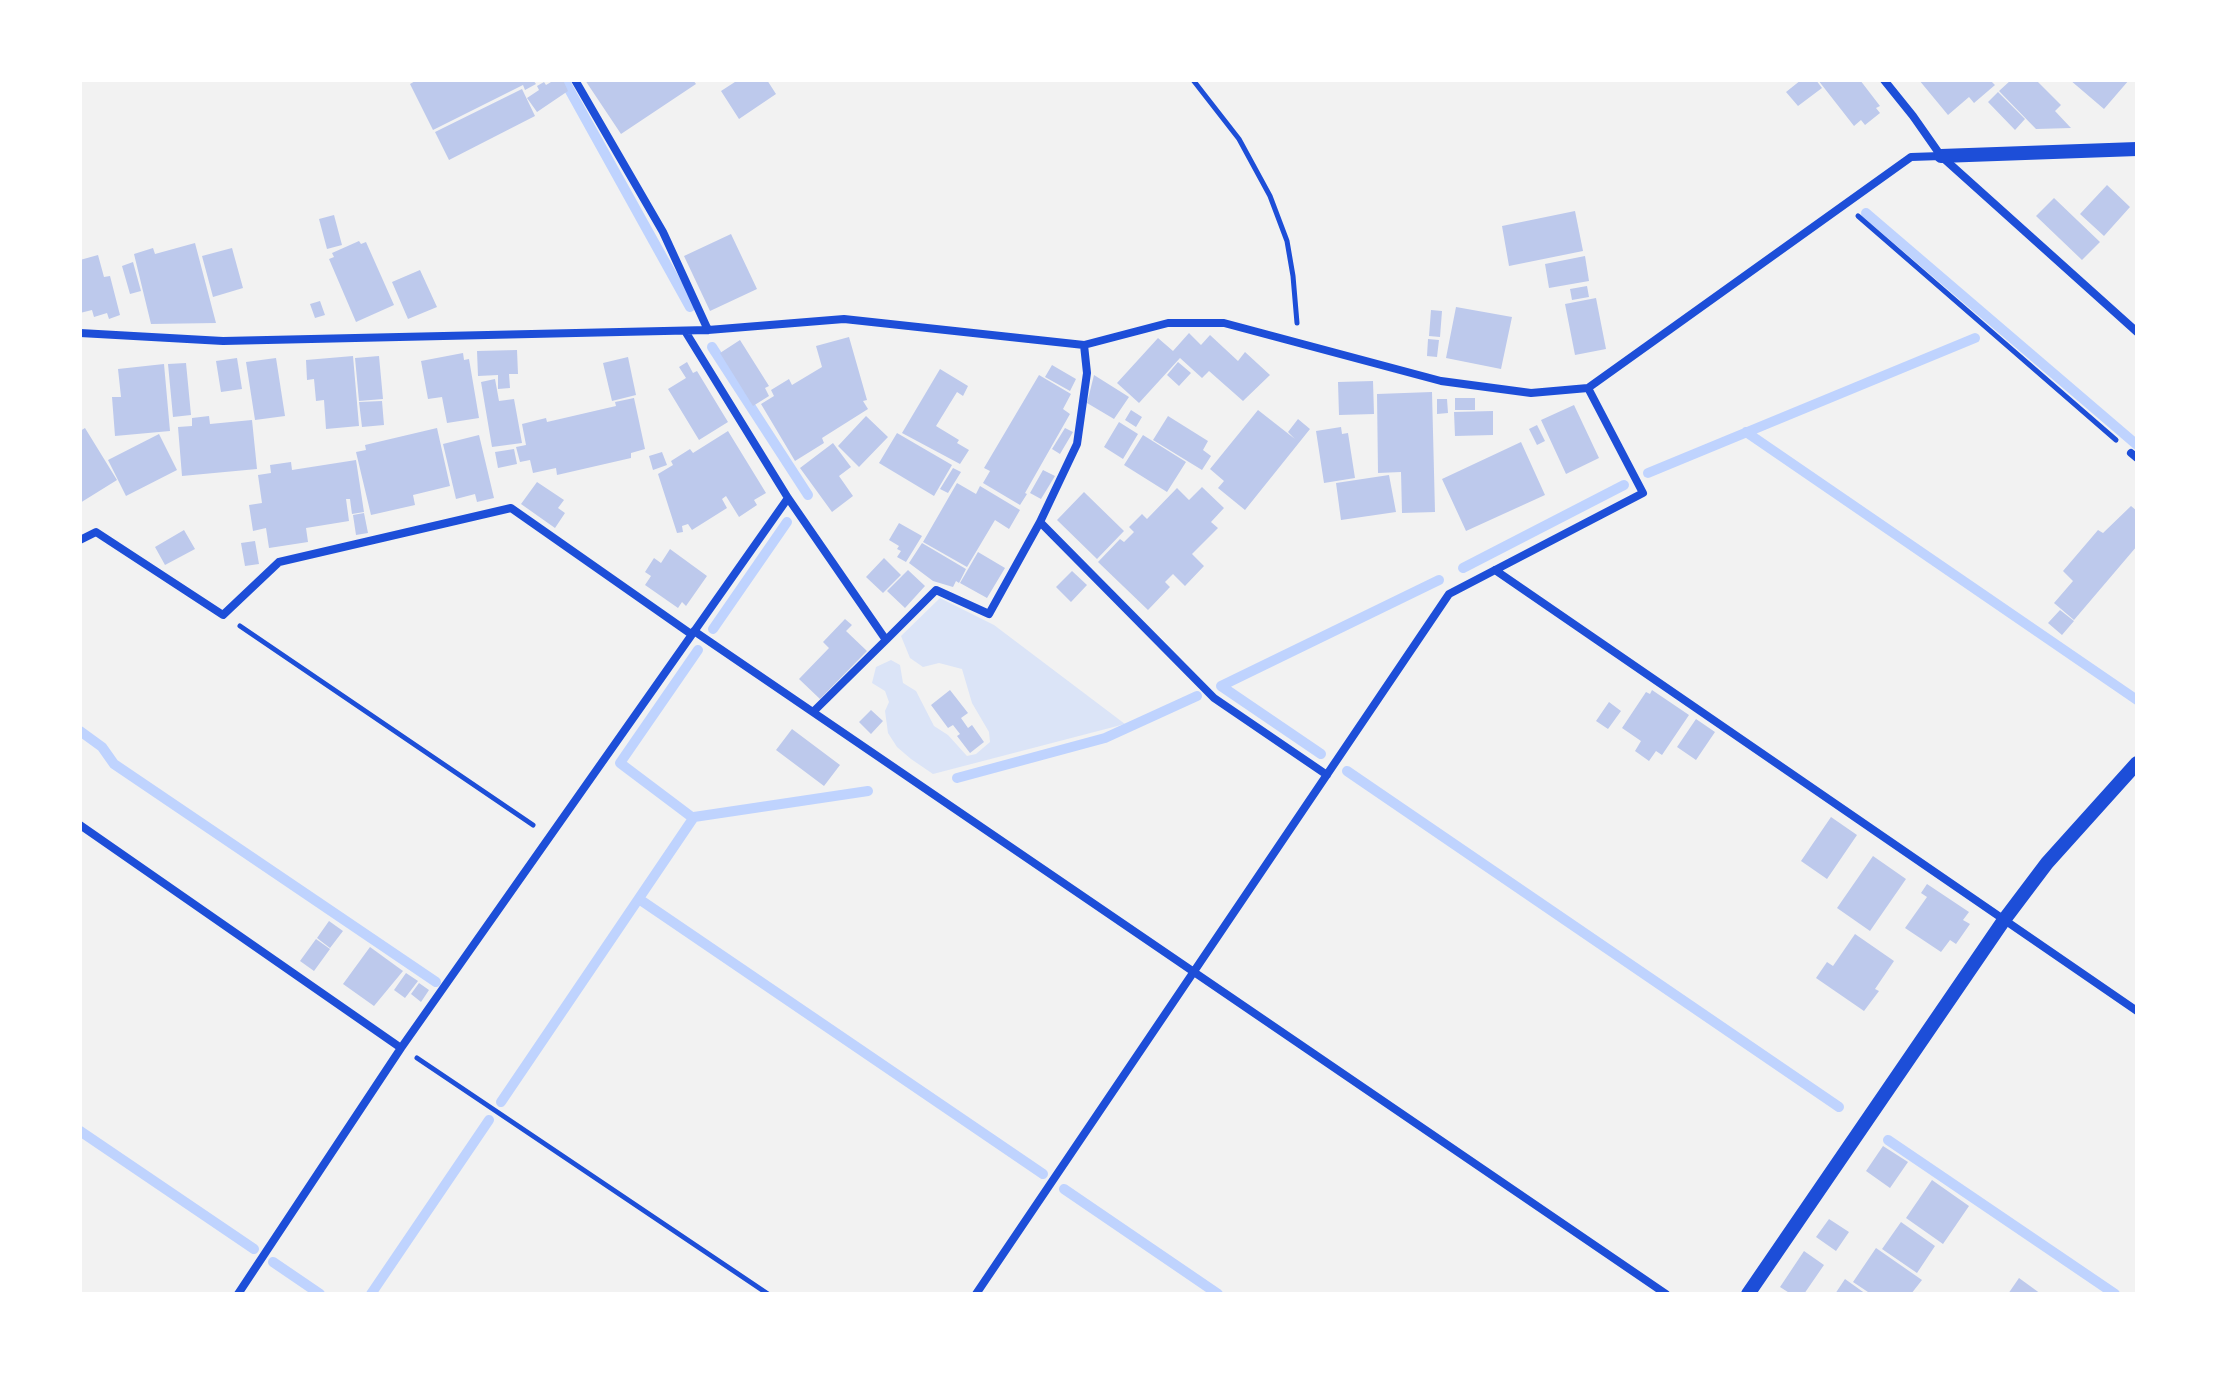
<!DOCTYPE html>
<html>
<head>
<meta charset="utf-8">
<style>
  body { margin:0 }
  #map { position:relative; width:2217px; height:1374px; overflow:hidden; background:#f2f2f2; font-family:"Work Sans",sans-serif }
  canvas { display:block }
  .frame { position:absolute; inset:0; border:82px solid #fff; pointer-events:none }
</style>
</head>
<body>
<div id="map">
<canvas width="2217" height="1374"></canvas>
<div class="frame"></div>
</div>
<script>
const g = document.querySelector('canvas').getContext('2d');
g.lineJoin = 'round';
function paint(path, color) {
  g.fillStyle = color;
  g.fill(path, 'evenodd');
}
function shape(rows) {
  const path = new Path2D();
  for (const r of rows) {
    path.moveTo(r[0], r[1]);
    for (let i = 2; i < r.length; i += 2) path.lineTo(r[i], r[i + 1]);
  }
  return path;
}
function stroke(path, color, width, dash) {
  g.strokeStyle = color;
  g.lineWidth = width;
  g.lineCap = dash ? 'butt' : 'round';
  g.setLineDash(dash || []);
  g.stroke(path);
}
const green = shape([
  [940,598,994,625,1125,724,933,774,911,759,897,747,888,733,885,711,889,702,885,691,872,683,876,667,891,660,900,665,903,683,916,691,934,726,948,735,967,756,976,754,990,742,989,732,972,703,962,669,939,663,923,667,910,658,901,636]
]);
const stream = shape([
  [564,80,690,307],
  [1866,213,2137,445],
  [712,347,808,495],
  [1746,432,2137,700],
  [1648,473,1975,338],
  [1463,568,1624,485],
  [713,629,787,522],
  [80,731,102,747,114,764,436,982],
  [1321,754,1221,686,1439,580],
  [1347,771,1839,1107],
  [957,778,1105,738,1197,696],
  [693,818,620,763,698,650],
  [639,899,1043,1174],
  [501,1102,694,817,868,791],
  [80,1131,254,1249],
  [1888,1140,2115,1294],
  [1064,1189,1218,1294],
  [273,1262,320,1294],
  [371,1294,489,1120]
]);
const building = shape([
  [417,80,533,80,536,84,525,90,523,85,433,130,410,84],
  [550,80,563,80,568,91,537,112,527,98,539,90,537,86,544,82,546,85,551,82],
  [585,80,693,80,696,84,621,134],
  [738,80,767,80,776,94,739,119,721,91],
  [1801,80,1816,80,1822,88,1798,106,1786,92],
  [1818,80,1860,80,1880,106,1876,108,1880,113,1865,125,1861,120,1854,126],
  [1919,80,1990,80,1995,85,1974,103,1969,97,1948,115],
  [2011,80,2036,80,2061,105,2055,111,2071,128,2036,129,1999,91],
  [2070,80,2129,80,2104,109],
  [522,89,535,116,449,160,435,132],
  [1998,92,2025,119,2015,130,1988,102],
  [2107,185,2130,207,2104,236,2080,214],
  [2054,198,2100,242,2082,260,2036,216],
  [1575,211,1583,251,1509,266,1502,226],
  [334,215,342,245,327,249,319,219],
  [731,234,757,289,710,311,684,256],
  [359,241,361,244,366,242,394,305,356,322,329,259,334,257,332,253],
  [195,243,216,323,151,324,134,254,153,248,155,254],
  [232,248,243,288,213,297,202,256],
  [98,255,104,277,110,276,120,315,109,319,107,313,94,317,92,310,80,313,80,260],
  [1585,256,1589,281,1549,288,1545,264],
  [133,262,141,291,130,294,122,266],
  [420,270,437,307,408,319,392,282],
  [1587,286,1589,297,1572,300,1570,289],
  [1596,298,1606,349,1575,355,1565,304],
  [320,301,325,315,315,318,310,304],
  [1456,307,1512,317,1501,369,1446,358],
  [1431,310,1442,311,1440,337,1429,336],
  [1189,333,1201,345,1210,335,1238,361,1245,352,1270,375,1243,401,1209,371,1202,378,1180,358,1139,403,1117,383,1158,338,1173,351],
  [849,337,867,400,863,401,868,409,822,438,824,443,795,461,761,404,774,396,771,390,789,379,792,385,822,367,816,346],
  [1428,339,1439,340,1437,357,1427,356],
  [740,340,769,386,765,388,769,396,753,406,720,353],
  [517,350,518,374,509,374,510,388,498,389,498,375,478,376,477,351],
  [463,353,464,360,469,359,479,418,447,423,442,397,428,399,421,361],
  [353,356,359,426,326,429,324,400,316,401,314,379,307,380,306,360],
  [379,356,383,399,359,401,355,358],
  [628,357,636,395,612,401,603,363],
  [237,358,242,389,221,392,216,361],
  [276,358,285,416,255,420,246,362],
  [687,362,693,373,697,371,728,422,699,440,668,389,686,378,679,367],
  [1178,362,1191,373,1179,386,1167,375],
  [186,363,191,415,173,417,168,364],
  [164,364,170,431,115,436,112,397,121,397,118,369],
  [1052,365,1076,379,1070,391,1045,377],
  [940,369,968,386,963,396,957,392,936,426,959,440,957,443,969,450,960,464,902,433],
  [1039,375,1071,394,1063,409,1070,414,1025,493,1027,494,1020,505,983,483,990,471,984,468],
  [1094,375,1129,397,1114,419,1087,403],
  [495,379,499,401,514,399,522,443,492,447,481,382],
  [1373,381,1374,414,1339,415,1338,382],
  [1432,392,1435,512,1402,513,1401,472,1378,473,1377,394],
  [634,398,645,449,631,453,631,458,557,475,556,468,533,473,530,460,520,462,516,447,526,445,522,424,546,418,547,422,616,406,615,402],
  [1455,398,1475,398,1475,410,1455,410],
  [1437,399,1447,399,1448,413,1437,414],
  [382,401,384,425,362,427,359,402],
  [1574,405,1599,458,1566,474,1541,420],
  [1131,410,1142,417,1136,427,1125,420],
  [1258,410,1295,439,1288,432,1298,419,1310,429,1245,510,1218,488,1224,481,1210,469],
  [1493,411,1493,435,1455,436,1454,412],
  [209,416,210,424,252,420,257,469,182,476,178,427,192,426,192,418],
  [866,416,888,437,859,467,838,446],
  [1168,416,1208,441,1203,450,1211,456,1202,470,1153,440],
  [1119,422,1138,434,1123,459,1104,447],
  [1537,425,1545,441,1537,445,1529,429],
  [1341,427,1342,434,1348,433,1355,478,1324,483,1316,431],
  [85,428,117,480,80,503,80,431],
  [437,428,450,486,413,495,415,505,371,515,356,452,366,450,365,445],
  [1065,428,1073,432,1060,454,1052,449],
  [728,431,766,493,754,500,757,505,739,517,726,496,722,499,727,508,692,530,688,524,682,526,683,532,677,533,658,474,673,465,671,461,690,449,693,453],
  [897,433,952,465,934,496,879,463],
  [159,434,177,470,126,496,108,460],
  [479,435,494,498,477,502,475,494,456,499,443,444],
  [1143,435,1186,462,1167,492,1124,465],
  [1521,442,1545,495,1466,531,1442,479],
  [833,443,851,467,839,476,853,496,832,512,800,468],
  [514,449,517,464,498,468,495,452],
  [662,452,667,465,653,470,649,456],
  [356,460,364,512,352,514,350,499,346,499,349,521,306,528,308,542,269,548,266,528,253,531,249,505,262,503,258,475,271,473,270,465,291,462,292,470],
  [953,468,961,472,948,493,940,489],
  [1043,470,1055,476,1041,499,1030,493],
  [1389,475,1396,512,1341,520,1336,483],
  [537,482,564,500,558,508,565,513,555,528,521,504],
  [957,483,976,494,980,486,1020,510,1009,529,995,520,967,567,923,542],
  [1202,487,1224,508,1211,522,1218,528,1192,554,1204,566,1185,586,1173,574,1165,582,1170,587,1148,610,1098,562,1120,539,1124,542,1134,532,1129,527,1142,514,1147,519,1177,488,1189,500],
  [1084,492,1124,531,1097,559,1057,520],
  [2131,506,2137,511,2137,546,2074,620,2054,603,2073,581,2063,571,2098,530,2103,533],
  [364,513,368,533,356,535,353,515],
  [899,523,922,536,906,562,897,557,901,551,897,549,899,546,889,540],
  [184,530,195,549,165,565,155,547],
  [255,541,259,564,245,566,241,543],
  [922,543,966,569,959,583,956,581,953,587,933,581,909,563],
  [670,549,707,576,686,606,682,602,678,608,645,585,651,576,645,572,654,558,661,563],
  [978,552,1005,568,987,598,960,583],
  [884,558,901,575,883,593,866,577],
  [908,570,925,586,905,608,887,591],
  [1072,571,1087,585,1071,602,1056,587],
  [2060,610,2074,621,2062,635,2048,623],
  [845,619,852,625,846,631,867,651,820,699,799,679,829,648,823,642],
  [950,690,968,713,961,718,968,728,972,725,984,742,970,753,957,736,960,734,953,725,948,728,931,705],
  [1652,690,1689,715,1662,755,1656,751,1649,761,1635,751,1641,741,1622,728,1646,692,1650,694],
  [1609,702,1621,711,1608,729,1596,721],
  [871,710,883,721,871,734,859,722],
  [1696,719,1715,732,1696,760,1677,747],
  [792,729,840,765,824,786,776,750],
  [1831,817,1857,835,1827,879,1801,861],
  [1873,856,1906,879,1870,931,1837,908],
  [1927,884,1969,912,1963,920,1970,924,1956,944,1950,940,1941,952,1905,928,1927,897,1921,893],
  [329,921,343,931,330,948,317,938],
  [1855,934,1894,961,1875,989,1879,991,1864,1011,1816,978,1827,962,1833,966],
  [316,939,330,949,314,971,300,961],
  [370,947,403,971,374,1006,343,984],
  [406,973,418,981,405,998,394,990],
  [419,983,429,990,421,1002,411,994],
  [1883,1146,1908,1162,1890,1188,1866,1171],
  [1932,1180,1969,1206,1943,1244,1906,1218],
  [1829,1219,1849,1232,1836,1251,1816,1237],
  [1901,1222,1935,1246,1917,1273,1882,1249],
  [1876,1248,1922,1280,1911,1294,1871,1294,1853,1282],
  [1804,1251,1824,1265,1804,1294,1791,1294,1780,1287],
  [2019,1278,2041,1294,2008,1294],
  [1845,1279,1866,1294,1835,1294]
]);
const path = shape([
  [1193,80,1239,139,1270,196,1287,241,1293,276,1297,323],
  [1858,216,2116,440],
  [240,626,533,825],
  [417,1058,768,1294]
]);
const minor = shape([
  [575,80,663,232,708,330],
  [1884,80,1913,116,1941,156,2137,332],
  [685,331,788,498,886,640,936,590,989,614,1040,522,1214,698,1327,775],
  [80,333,223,341,708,330,844,319,1084,345,1168,323,1224,323,1441,381,1531,393,1588,388,1911,157,1941,156],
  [2131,453,2137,458],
  [1040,522,1077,444,1087,373,1084,345],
  [80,540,96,532,223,615,279,562,511,508,691,634],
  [1495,570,2137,1011],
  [694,631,1666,1294],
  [813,712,886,640],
  [80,825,401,1048],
  [238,1294,401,1048,788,498],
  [976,1294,1449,594,1643,493,1588,388]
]);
const tertiary = shape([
  [1941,156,2137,149],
  [1748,1294,2004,920,2047,863,2137,763]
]);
paint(green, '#dbe4f7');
stroke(stream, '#bfd3fe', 10);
paint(building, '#bdc9ec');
stroke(path, '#1d4ed8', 5);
stroke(minor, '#1d4ed8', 8);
stroke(tertiary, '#1d4ed8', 14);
</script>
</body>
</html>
